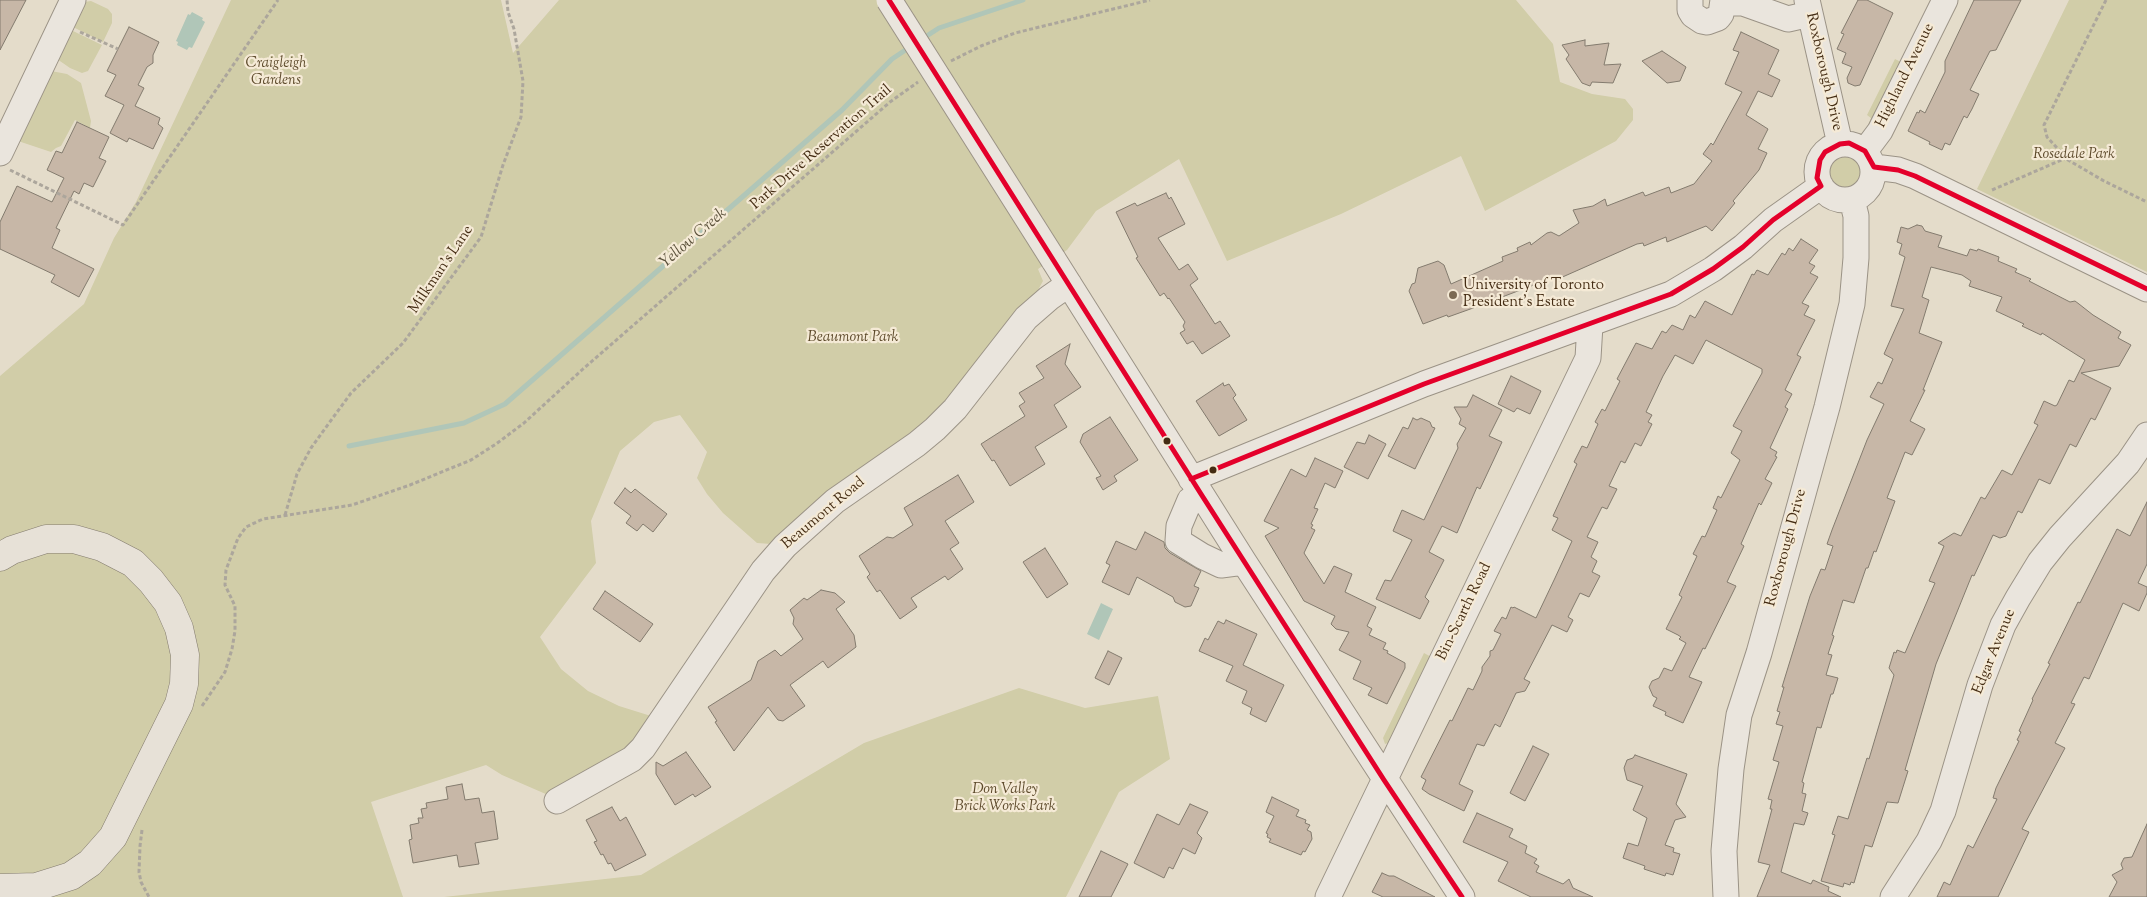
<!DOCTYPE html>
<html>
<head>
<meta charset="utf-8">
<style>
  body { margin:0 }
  canvas { display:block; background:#e4dcca }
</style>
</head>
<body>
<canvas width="2147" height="897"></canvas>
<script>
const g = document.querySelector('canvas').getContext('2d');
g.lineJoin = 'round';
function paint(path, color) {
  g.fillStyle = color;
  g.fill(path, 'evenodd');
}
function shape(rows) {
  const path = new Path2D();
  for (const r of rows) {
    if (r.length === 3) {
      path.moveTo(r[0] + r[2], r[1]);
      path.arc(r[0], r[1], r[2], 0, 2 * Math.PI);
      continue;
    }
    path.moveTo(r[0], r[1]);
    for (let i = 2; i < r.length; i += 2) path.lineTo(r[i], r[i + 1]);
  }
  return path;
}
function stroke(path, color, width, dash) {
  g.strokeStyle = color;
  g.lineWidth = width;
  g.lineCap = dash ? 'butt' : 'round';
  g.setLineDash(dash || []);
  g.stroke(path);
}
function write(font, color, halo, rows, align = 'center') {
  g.font = font + ' "Sorts Mill Goudy",serif';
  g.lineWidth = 4.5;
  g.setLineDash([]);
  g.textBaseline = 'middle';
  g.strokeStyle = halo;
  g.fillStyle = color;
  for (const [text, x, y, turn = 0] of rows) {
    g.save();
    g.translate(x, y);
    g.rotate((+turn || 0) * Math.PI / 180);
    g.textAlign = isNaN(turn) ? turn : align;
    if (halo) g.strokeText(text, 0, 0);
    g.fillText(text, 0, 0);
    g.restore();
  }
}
const green = shape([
  [231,0,501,0,513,53,559,0,1516,0,1553,44,1560,82,1592,94,1625,99,1633,109,1633,120,1616,141,1485,211,1461,156,1341,214,1227,261,1179,159,1096,211,1067,250,1038,269,1043,281,1038,290,1013,316,980,360,921,429,897,443,829,491,799,516,771,544,757,543,723,513,707,494,697,478,707,452,680,415,654,422,620,451,591,521,596,563,540,637,561,669,588,691,619,706,651,716,629,748,548,795,502,775,486,765,371,802,403,897,0,897,0,376,84,304,114,238,136,202],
  [2069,0,2147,0,2147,272,1977,189],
  [91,1,108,9,112,14,112,23,103,42,73,27,84,2],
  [71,30,102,45,88,71,82,73,70,68,57,59],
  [1895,59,1905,64,1864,135,1871,118,1867,115],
  [51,71,67,74,81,83,91,121,90,128,75,120,61,146,56,148,51,152,18,141],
  [1845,174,17],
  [1424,653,1433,658,1388,743,1385,744,1383,738],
  [1019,688,1085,708,1158,696,1170,759,1119,792,1066,897,444,897,641,875,864,743]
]);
const water = shape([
  [192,12,203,18,202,20,205,22,192,48,189,47,187,50,177,45,178,42,176,41,188,14,190,15],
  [1101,603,1113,609,1099,640,1087,634]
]);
const stream = shape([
  [922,39,939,28,1023,0],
  [349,446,464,423,505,404,842,110,892,59,910,47]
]);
const building = shape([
  [0,0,26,0,0,50,0,0],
  [1858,0,1867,0,1893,13,1860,85,1855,86,1848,83,1847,78,1852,67,1842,63,1846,53,1837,49,1844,34,1841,33,1858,0],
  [1974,0,2021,0,1996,50,1990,51,1970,90,1979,94,1972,109,1967,118,1964,116,1950,145,1945,143,1942,150,1929,144,1930,142,1908,131,1917,112,1919,113,1920,110,1925,113,1945,72,1945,61,1974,0],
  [129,27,159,42,153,55,153,63,147,67,138,85,144,88,135,106,160,118,158,124,163,128,153,149,129,138,127,142,110,133,124,105,105,96,116,75,107,71,129,27],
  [1741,32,1779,50,1768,74,1780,80,1772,97,1758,91,1746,115,1768,129,1758,149,1767,153,1759,170,1733,201,1735,203,1712,231,1706,226,1667,242,1666,237,1644,246,1643,243,1637,244,1558,279,1557,276,1476,307,1448,317,1447,315,1423,324,1409,291,1412,284,1415,283,1418,268,1438,261,1444,265,1451,284,1503,261,1502,257,1518,251,1517,248,1530,242,1531,245,1547,233,1551,232,1559,236,1579,223,1573,210,1593,206,1605,199,1607,206,1643,192,1645,196,1669,187,1671,193,1694,184,1712,161,1703,154,1711,143,1713,145,1742,92,1725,84,1739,52,1733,50,1741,32],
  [1585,40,1585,46,1609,43,1604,65,1621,64,1613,83,1592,82,1590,86,1582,83,1566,59,1569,55,1562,45,1585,40],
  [1662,51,1686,67,1680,81,1667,83,1642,61,1662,51],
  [77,122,109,137,99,158,106,161,93,187,84,183,79,194,74,191,56,228,60,230,52,248,94,269,79,297,51,282,55,275,0,249,0,222,17,186,52,202,64,178,47,170,56,151,62,153,77,122],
  [1166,193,1169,199,1171,197,1185,224,1158,238,1179,270,1188,264,1198,279,1190,285,1215,324,1220,321,1230,336,1202,354,1193,341,1187,344,1180,333,1185,330,1183,326,1185,322,1169,298,1168,299,1164,293,1160,296,1136,258,1138,257,1116,212,1135,203,1137,206,1166,193],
  [1917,225,1922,226,1925,231,1942,236,1938,247,1967,256,1970,249,1977,251,1978,249,1999,257,1998,261,2017,269,2015,272,2031,279,2029,281,2070,302,2075,301,2079,304,2093,315,2121,332,2118,338,2131,345,2119,366,2081,373,2111,388,2095,420,2091,418,2076,447,2070,444,2050,484,2039,479,2022,513,2018,511,2006,536,2000,538,1993,535,1974,576,1972,575,1936,664,1905,770,1908,771,1898,803,1887,802,1872,847,1865,845,1854,883,1851,882,1850,885,1844,883,1843,887,1821,881,1835,835,1832,834,1838,816,1848,819,1867,758,1869,759,1894,675,1889,668,1894,652,1896,653,1897,650,1905,653,1935,583,1929,581,1944,546,1938,543,1954,533,1961,536,1981,497,1985,499,2002,470,2012,475,2038,425,2034,423,2044,401,2055,406,2057,405,2069,380,2074,382,2085,360,2042,333,2041,335,2022,326,2024,324,1996,311,2002,297,1969,286,1971,281,1962,275,1931,267,1922,297,1929,300,1919,333,1942,342,1923,390,1925,390,1910,421,1925,429,1912,455,1905,452,1887,498,1895,501,1876,552,1874,551,1868,568,1866,568,1854,603,1843,600,1832,635,1834,636,1828,654,1832,655,1826,675,1838,678,1833,694,1831,694,1821,728,1817,727,1802,782,1804,783,1802,793,1806,794,1802,811,1808,813,1804,825,1794,823,1781,872,1811,884,1813,880,1829,887,1828,891,1841,897,1757,897,1770,865,1758,862,1772,809,1770,809,1772,800,1768,799,1779,762,1773,760,1783,726,1776,724,1780,712,1777,711,1784,687,1782,687,1810,596,1821,569,1825,570,1833,546,1827,544,1832,530,1867,440,1884,404,1870,397,1878,382,1882,384,1893,359,1884,354,1904,309,1891,306,1905,257,1899,254,1902,244,1897,242,1901,227,1908,229,1917,225],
  [1801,239,1818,250,1809,263,1815,266,1810,273,1818,277,1802,303,1809,306,1804,315,1815,320,1797,355,1801,357,1785,390,1792,394,1785,407,1788,409,1770,448,1777,452,1775,456,1777,457,1765,479,1772,483,1761,505,1759,503,1741,544,1744,546,1727,582,1736,586,1705,649,1703,648,1689,677,1702,682,1683,723,1665,715,1666,712,1653,706,1657,698,1653,696,1649,687,1652,681,1659,678,1664,668,1672,671,1686,643,1679,639,1681,637,1678,635,1666,629,1682,597,1679,595,1697,556,1693,554,1702,536,1705,537,1717,510,1713,508,1718,496,1721,498,1740,460,1731,453,1742,431,1733,426,1762,373,1762,369,1706,340,1693,364,1675,355,1663,376,1646,412,1652,415,1648,422,1652,424,1641,446,1635,443,1625,463,1621,461,1609,486,1617,489,1607,509,1602,507,1587,537,1598,542,1591,557,1597,561,1592,572,1600,576,1589,597,1580,593,1568,617,1573,620,1567,632,1552,625,1524,679,1530,682,1525,691,1516,693,1500,727,1495,724,1484,746,1477,744,1459,784,1473,791,1464,811,1429,794,1422,789,1426,780,1421,777,1450,720,1452,721,1468,688,1473,690,1482,671,1482,667,1490,656,1490,651,1493,650,1501,634,1494,631,1502,617,1506,619,1511,607,1513,608,1514,607,1536,618,1555,578,1572,541,1552,530,1558,518,1553,516,1577,464,1574,462,1582,446,1587,448,1598,424,1595,422,1602,409,1605,411,1620,381,1617,379,1636,343,1652,349,1662,331,1666,333,1672,325,1683,330,1690,315,1695,318,1705,301,1732,315,1752,274,1754,275,1757,270,1768,275,1782,253,1785,255,1789,248,1793,251,1801,239],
  [1070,344,1065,364,1081,387,1054,405,1067,427,1035,447,1045,464,1010,486,994,460,992,461,981,444,1025,416,1019,406,1025,402,1019,393,1044,378,1036,366,1070,344],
  [1511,376,1541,391,1530,414,1517,408,1514,412,1498,404,1511,376],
  [1223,383,1224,386,1229,384,1236,395,1233,398,1247,420,1219,436,1196,401,1223,383],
  [1473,395,1502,410,1489,436,1502,442,1480,489,1477,487,1457,533,1442,526,1429,552,1444,560,1425,597,1429,601,1420,619,1376,599,1385,580,1391,581,1412,540,1393,531,1402,510,1424,520,1458,448,1457,444,1466,428,1459,424,1461,419,1454,407,1467,407,1473,395],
  [1110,417,1138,460,1114,476,1117,481,1103,490,1096,478,1101,476,1080,442,1083,434,1110,417],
  [1413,418,1417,420,1421,418,1430,422,1432,427,1435,428,1415,469,1388,456,1403,427,1408,429,1413,418],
  [1369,435,1386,444,1368,479,1344,467,1357,442,1365,444,1369,435],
  [1315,458,1343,471,1335,488,1325,483,1314,508,1318,509,1311,524,1313,525,1311,528,1315,530,1304,553,1324,584,1334,566,1352,574,1345,592,1376,607,1367,626,1372,629,1369,635,1386,643,1383,649,1388,651,1387,653,1405,663,1405,668,1387,704,1368,695,1372,688,1353,679,1361,661,1339,650,1349,632,1336,629,1331,624,1335,616,1304,601,1265,536,1279,528,1264,521,1291,469,1306,477,1315,458],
  [958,475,974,502,945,521,959,543,950,549,963,569,948,580,945,576,911,598,917,607,900,619,880,590,877,592,867,577,870,574,859,556,887,537,893,538,913,525,904,508,958,475],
  [625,488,631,493,635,489,667,514,653,532,643,524,637,531,626,523,631,516,614,503,625,488],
  [2147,502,2147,564,2138,583,2147,587,2147,593,2139,611,2123,603,2089,679,2084,677,2071,703,2075,704,2055,743,2065,748,2022,829,2029,832,1998,897,1937,897,1944,882,1950,885,1968,845,1973,848,1997,799,1993,798,1996,788,2019,741,2017,740,2021,732,2019,731,2033,700,2032,699,2050,664,2048,663,2078,602,2080,603,2117,529,2130,536,2147,502],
  [1145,532,1164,542,1165,548,1170,553,1201,571,1194,586,1199,588,1191,606,1185,607,1175,602,1173,597,1137,577,1129,595,1102,582,1110,565,1106,563,1116,541,1136,550,1145,532],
  [1045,548,1068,584,1047,598,1023,562,1045,548],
  [821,590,835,593,845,602,836,609,854,635,856,647,828,668,823,661,790,685,805,706,783,721,778,720,768,707,734,751,715,722,717,721,708,707,751,680,758,661,775,650,781,656,803,639,793,624,794,618,790,610,804,598,807,600,821,590],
  [605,591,653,624,640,642,593,609,605,591],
  [1226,620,1257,634,1243,665,1284,685,1266,722,1250,714,1252,708,1242,703,1247,691,1226,681,1233,666,1199,651,1205,638,1208,640,1218,621,1224,624,1226,620],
  [1108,651,1122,658,1109,685,1095,678,1108,651],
  [1533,746,1549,754,1525,801,1510,793,1533,746],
  [686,752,711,787,695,797,693,794,675,805,656,774,656,762,663,766,686,752],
  [1635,755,1687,774,1676,804,1686,817,1675,820,1665,845,1674,848,1673,852,1680,854,1673,875,1666,873,1665,876,1644,869,1645,866,1623,858,1628,843,1638,846,1647,818,1633,810,1643,786,1627,780,1624,768,1627,760,1633,758,1635,755],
  [462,784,465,800,479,798,482,813,494,811,498,839,475,843,479,864,459,867,457,855,413,863,409,840,412,839,410,825,419,823,418,818,423,818,421,809,427,808,426,803,448,799,446,787,462,784],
  [1272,797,1299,810,1296,816,1306,820,1305,823,1310,825,1307,830,1311,832,1312,839,1305,852,1303,851,1301,855,1269,842,1271,839,1267,837,1268,834,1266,833,1274,816,1266,812,1272,797],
  [1190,804,1208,812,1197,833,1202,838,1195,854,1183,848,1173,869,1169,867,1164,878,1134,863,1157,814,1179,825,1190,804],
  [612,807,620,821,626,817,646,855,615,871,611,863,608,864,603,854,601,855,594,842,597,841,586,820,612,807],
  [1477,813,1513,829,1509,837,1527,846,1525,853,1537,859,1534,863,1539,866,1536,872,1563,884,1569,879,1573,888,1593,897,1531,897,1498,881,1508,862,1463,842,1477,813],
  [2147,824,2147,897,2109,897,2117,882,2112,875,2123,869,2121,864,2124,858,2132,857,2147,824],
  [1101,851,1128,864,1111,897,1079,897,1101,851],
  [1382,873,1389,876,1394,876,1435,897,1383,897,1372,892,1382,873]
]);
const path = shape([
  [2106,0,2044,125,2047,137,2068,160,2104,181,2147,202],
  [80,32,118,49],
  [951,61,981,46,1015,33,1150,0],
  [10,170,123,225,278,0],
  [1992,190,2066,158],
  [285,515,297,474,311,448,329,423,351,393,403,343,481,237,503,165,521,117,523,81,514,29,508,12,507,0],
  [202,706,225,672,232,649,235,631,235,606,225,585,226,570,238,538,246,527,263,519,352,505,410,485,471,460,496,444,524,423,583,369,890,102,918,82],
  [142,830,140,846,139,872,141,882,149,897]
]);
const minor = shape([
  [1690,0,1690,10,1693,15,1702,21,1707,22,1718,18,1721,14,1723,0],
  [1807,0,1840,144],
  [1724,3,1743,3,1788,19,1810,14],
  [1845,172,28],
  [1865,151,1880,131,1945,0],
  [0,153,73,0],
  [1874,167,1898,170,1915,176,2147,289],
  [1053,259,1244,562,1462,897],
  [1191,479,1424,384,1671,294,1713,269,1743,247,1773,220,1821,186],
  [1201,494,1190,500,1179,526,1178,541,1202,556,1221,565,1244,562],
  [557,801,632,759,643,748,763,571,785,546,835,501,917,444,935,429,955,409,1026,318,1049,298,1069,284],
  [1328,897,1588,358,1590,325],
  [1726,897,1724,851,1731,769,1739,715,1759,653,1827,407,1852,304,1856,258,1856,216,1852,200],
  [1893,897,1929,841,1943,811,1980,685,2003,625,2018,598,2040,562,2060,537,2128,463,2147,435]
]);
const major = shape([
  [0,557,12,550,46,539,74,539,102,547,133,563,151,581,168,603,179,628,185,655,184,684,179,704,113,837,90,863,71,876,36,887,0,888]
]);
const minorBridge = shape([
  [889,0,1053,259]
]);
const bus1 = shape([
  [889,0,1201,494,1384,780,1462,897],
  [1191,479,1424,384,1671,294,1713,269,1743,247,1773,220,1821,186,1817,178,1820,160,1825,152,1840,144,1849,143,1865,151,1874,167,1898,170,1915,176,2147,289]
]);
const markers = [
  [1453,295,5,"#7c6a53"],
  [1167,441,4.5,"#442c13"],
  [1213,470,4.5,"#442c13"]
];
const parkNames = [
  ["Craigleigh",276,64],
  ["Gardens",276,81],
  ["Rosedale Park",2074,155],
  ["Beaumont Park",853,338],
  ["Don Valley",1005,790],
  ["Brick Works Park",1005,807]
];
const streetNames = [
  ["Roxborough Drive",1823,72,77],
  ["Highland Avenue",1906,76,-64],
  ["Park Drive Reservation Trail",822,148,-41],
  ["Milkman's Lane",442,270,-56],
  ["Beaumont Road",824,514,-40],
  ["Roxborough Drive",1787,548,-75],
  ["Bin-Scarth Road",1465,612,-64],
  ["Edgar Avenue",1995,652,-68]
];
const poiNames = [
  ["University of Toronto",1463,286],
  ["President's Estate",1463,303]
];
const waterNames = [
  ["Yellow Creek",694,239,-41]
];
paint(green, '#d1cda8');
paint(water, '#b0c6b8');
stroke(stream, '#b0c6b8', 5);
paint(building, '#c7b7a7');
stroke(building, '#837b6e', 1);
stroke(minor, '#9b9386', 27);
stroke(major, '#837b6e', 29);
stroke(path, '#aca69c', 3, [4, 2.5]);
stroke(minor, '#eae5dd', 25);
stroke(major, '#e7e1d7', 28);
stroke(minorBridge, '#9b9386', 27, []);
stroke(minorBridge, '#eae5dd', 25);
stroke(bus1, '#e4002b', 5);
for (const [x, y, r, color] of markers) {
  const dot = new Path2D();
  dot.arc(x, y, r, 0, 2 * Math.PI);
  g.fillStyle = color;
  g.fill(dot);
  stroke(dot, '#f5ead6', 2);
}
write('italic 15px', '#5d4a2b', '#f5ead6', parkNames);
write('15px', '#442c13', '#f5ead6', streetNames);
write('15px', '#442c13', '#f5ead6', poiNames, 'left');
write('italic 16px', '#5a503a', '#f5ead6', waterNames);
</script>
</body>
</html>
